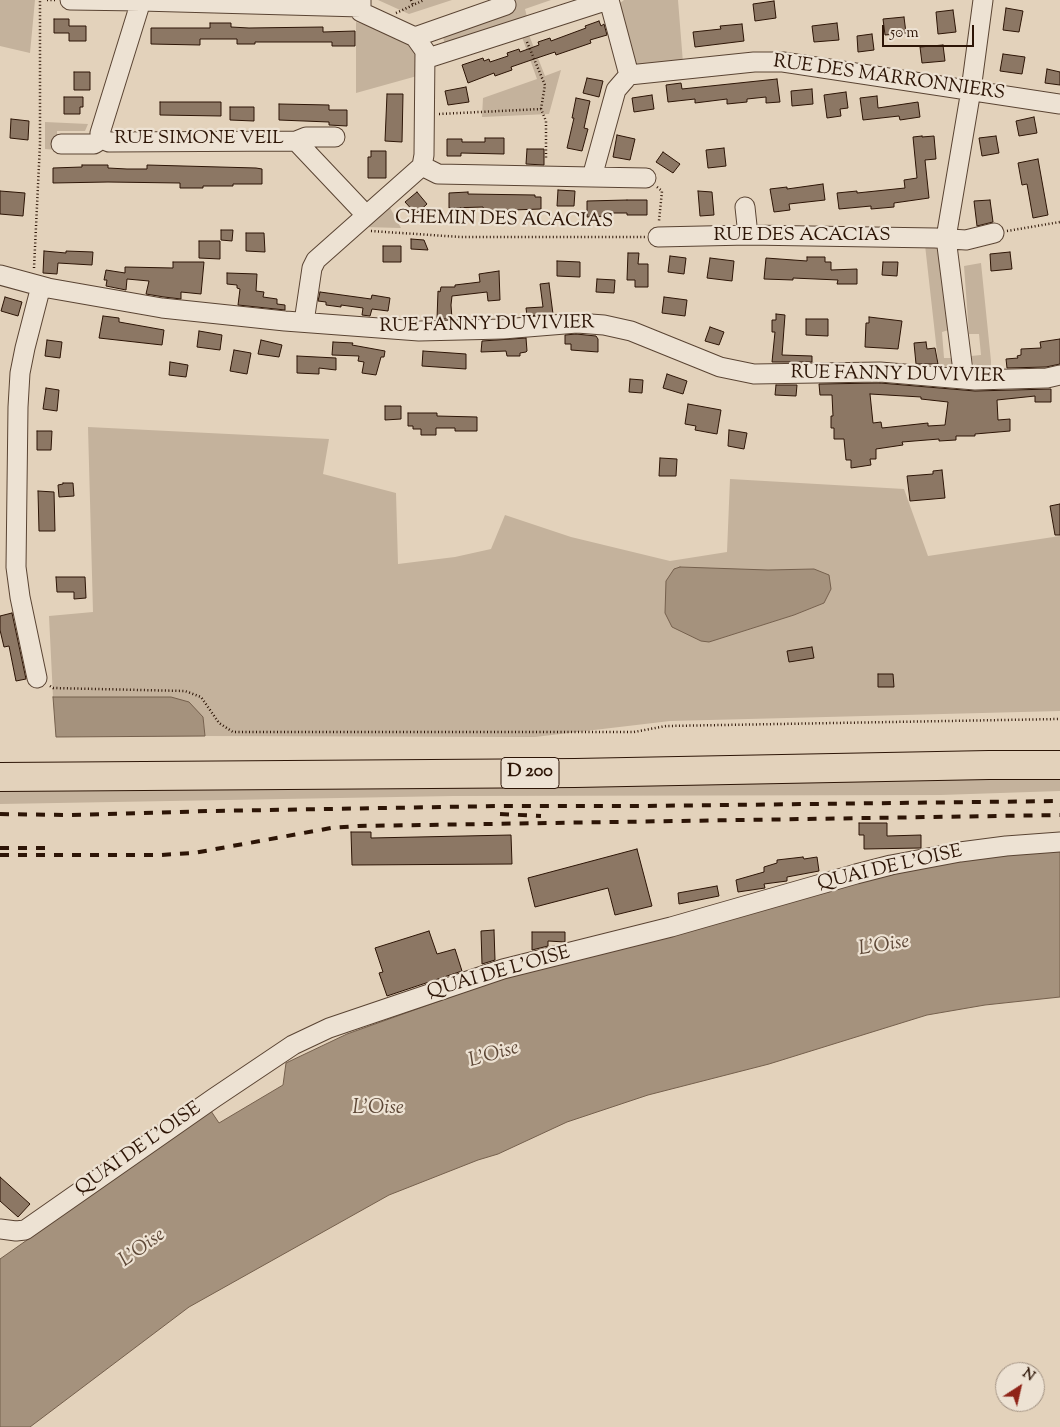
<!DOCTYPE html>
<html>
<head>
<meta charset="utf-8">
<style>
  body { margin:0 }
  #map { position:relative; width:1060px; height:1427px; overflow:hidden; background:#e3d2bb; font-family:"Sorts Mill Goudy",serif }
  canvas { display:block }
  .north { position:absolute; left:995px; top:1362px; width:50px; height:50px; box-sizing:border-box; background:#ede2d3; border:1px solid #a09081; border-radius:50%; rotate:35deg; font-size:14px; font-weight:700; line-height:20px; text-align:center; color:#2d1506 }
  .north::after { content:''; display:block; margin:auto; width:18px; height:22px; background:#8f2418; clip-path:polygon(50% 0,100% 100%,50% 72%,0 100%) }
  .scale { position:absolute; left:882px; top:25px; width:92px; height:22px; box-sizing:border-box; border:2px solid #2d1506; border-top:0; padding-left:6px; font-size:15px; line-height:18px; white-space:nowrap; color:#2d1506; -webkit-text-stroke:4px #ede2d3; paint-order:stroke }
</style>
</head>
<body>
<div id="map">
<canvas width="1060" height="1427"></canvas>
<div class="north">N</div>
<div class="scale">50 m</div>
</div>
<script>
const g = document.querySelector('canvas').getContext('2d');
g.lineJoin = 'round';
function paint(path, color) {
  g.fillStyle = color;
  g.fill(path, 'evenodd');
}
function shape(rows) {
  const path = new Path2D();
  for (const r of rows) {
    path.moveTo(r[0], r[1]);
    for (let i = 2; i < r.length; i += 2) path.lineTo(r[i], r[i + 1]);
  }
  return path;
}
function stroke(path, color, width, dash) {
  g.strokeStyle = color;
  g.lineWidth = width;
  g.lineCap = dash ? 'butt' : 'round';
  g.setLineDash(dash || []);
  g.stroke(path);
}
function write(font, color, halo, rows, align = 'center') {
  g.font = font + ' "Sorts Mill Goudy",serif';
  g.lineWidth = 4.5;
  g.setLineDash([]);
  g.textBaseline = 'middle';
  g.strokeStyle = halo;
  g.fillStyle = color;
  for (const [text, x, y, turn = 0] of rows) {
    g.save();
    g.translate(x, y);
    g.rotate((+turn || 0) * Math.PI / 180);
    g.textAlign = isNaN(turn) ? turn : align;
    if (halo) g.strokeText(text, 0, 0);
    g.fillText(text, 0, 0);
    g.restore();
  }
}
const green = shape([
  [0,0,35,0,30,53,0,46],
  [378,0,452,0,409,14],
  [509,0,551,0,525,9,527,17,445,45,443,37],
  [624,0,678,0,683,63,635,66,620,3],
  [356,22,370,26,409,43,416,49,417,76,356,93],
  [529,35,545,76,561,70,549,114,482,117,483,98,537,79,522,37],
  [45,122,88,124,85,131,57,131,57,150,45,149],
  [388,204,401,228,363,227],
  [925,245,940,247,952,329,942,332,944,358,954,358,953,364,949,368,939,370],
  [981,263,991,361,991,371,978,371,974,367,971,356,981,355,979,334,969,334,964,266],
  [88,427,329,439,323,474,396,493,398,564,455,557,491,549,505,515,571,537,670,561,727,552,730,479,904,489,928,556,1060,536,1060,711,670,721,535,737,205,736,203,717,171,697,53,697,49,616,93,612],
  [814,569,831,589,824,603,794,615,709,642,768,570],
  [1060,776,1060,791,940,795,453,796,0,804,0,790]
]);
const water = shape([
  [680,567,768,570,814,569,829,575,831,589,824,603,794,615,709,642,701,641,672,627,665,613,666,581,674,569,680,567],
  [53,697,171,697,189,702,203,717,205,736,56,737,53,697],
  [1060,851,1060,997,985,1005,927,1015,769,1064,648,1095,567,1122,498,1154,478,1160,389,1195,189,1307,30,1427,0,1427,0,1259,211,1111,219,1123,283,1085,286,1063,347,1034,501,979,673,936,883,875,968,858,1060,851]
]);
const building = shape([
  [774,1,776,18,755,21,753,4,774,1],
  [1006,8,1023,11,1019,32,1003,30,1006,8],
  [953,10,956,32,938,34,936,12,953,10],
  [904,17,906,33,885,35,883,19,904,17],
  [54,19,69,19,69,26,86,26,86,41,69,41,69,33,54,33,54,19],
  [599,21,601,26,604,24,607,35,590,40,591,43,556,55,555,52,537,58,511,67,512,70,495,76,494,73,468,83,462,65,483,58,484,61,489,59,490,62,508,56,507,53,519,49,520,52,539,45,538,42,550,38,551,41,586,28,585,26,599,21],
  [210,23,231,23,231,27,249,28,323,27,323,32,355,31,355,46,332,46,332,42,255,42,255,44,237,44,237,39,200,39,200,45,151,44,151,28,210,28,210,23],
  [837,23,839,40,814,42,812,26,837,23],
  [742,24,744,41,695,47,693,32,721,29,720,26,742,24],
  [872,34,874,50,858,52,857,36,872,34],
  [943,45,945,61,922,63,920,47,943,45],
  [1003,54,1025,57,1022,74,1000,71,1003,54],
  [1047,69,1060,72,1060,85,1045,83,1047,69],
  [74,72,90,72,90,90,74,90,74,72],
  [587,78,603,81,599,97,583,93,587,78],
  [777,79,780,102,766,103,766,97,747,99,747,102,727,104,727,99,695,103,695,99,668,102,666,85,681,83,682,89,777,79],
  [466,87,469,102,448,105,445,91,466,87],
  [812,89,813,104,792,106,791,91,812,89],
  [846,92,848,108,840,109,841,116,827,118,824,95,846,92],
  [387,94,403,94,402,142,385,141,387,94],
  [652,95,654,109,634,112,632,98,652,95],
  [877,96,878,108,918,102,920,117,900,120,899,116,863,120,860,98,877,96],
  [64,97,83,97,83,107,80,107,80,114,64,114,64,97],
  [576,98,590,101,584,128,588,129,582,151,567,148,574,118,572,118,576,98],
  [160,102,221,102,221,116,160,115,160,102],
  [279,104,329,105,329,110,347,110,347,126,329,125,329,122,279,120,279,104],
  [230,107,254,107,254,121,230,120,230,107],
  [1034,117,1037,133,1019,136,1016,121,1034,117],
  [11,119,29,121,28,140,10,138,11,119],
  [617,135,635,139,630,160,613,157,617,135],
  [922,136,922,137,934,136,936,159,925,160,929,198,894,203,894,207,871,209,871,206,839,209,837,193,857,191,857,193,905,188,904,180,917,178,913,137,922,136],
  [996,136,999,153,982,156,979,138,996,136],
  [485,138,504,138,504,154,461,153,461,156,447,156,447,139,462,139,462,142,485,142,485,138],
  [724,148,726,166,708,168,706,150,724,148],
  [527,149,544,149,544,165,526,164,527,149],
  [371,151,386,151,386,178,368,178,368,157,371,157,371,151],
  [663,152,680,164,673,173,656,162,663,152],
  [1038,159,1048,215,1033,218,1027,184,1022,185,1018,163,1038,159],
  [82,165,108,165,108,168,127,169,147,169,147,165,256,168,262,169,262,184,233,184,233,186,203,186,203,188,180,188,180,183,108,182,53,183,53,168,82,167,82,165],
  [823,184,825,200,789,204,790,210,774,212,770,189,787,187,787,189,823,184],
  [558,190,575,191,574,206,557,206,558,190],
  [0,191,25,193,23,216,0,214,0,191],
  [698,191,712,192,714,215,700,216,698,191],
  [417,192,427,204,416,214,405,202,417,192],
  [468,192,468,194,535,195,535,197,541,197,541,209,484,211,483,207,449,208,449,193,468,192],
  [627,200,647,200,647,215,627,215,627,213,607,213,607,216,587,217,587,201,627,200],
  [990,200,993,222,977,226,974,201,990,200],
  [221,230,233,230,232,241,221,240,221,230],
  [246,233,264,233,265,252,246,251,246,233],
  [411,239,424,240,428,250,411,249,411,239],
  [199,241,220,241,220,259,199,258,199,241],
  [383,246,401,246,401,262,383,262,383,246],
  [44,251,66,253,66,251,93,252,92,265,58,263,57,274,43,273,44,251],
  [1010,252,1012,269,991,271,990,254,1010,252],
  [628,253,639,253,638,264,648,264,648,287,635,287,635,280,627,280,628,253],
  [670,256,686,258,684,274,668,272,670,256],
  [807,257,825,257,825,262,831,262,831,270,857,269,857,284,837,284,838,280,793,278,793,280,764,279,766,258,807,261,807,257],
  [710,258,734,261,732,281,707,278,710,258],
  [557,261,580,262,580,277,557,276,557,261],
  [173,262,204,262,201,294,181,292,181,299,164,297,146,294,149,281,127,279,126,290,106,286,107,280,104,280,106,270,125,273,125,267,173,268,173,262],
  [883,262,898,262,897,276,882,275,883,262],
  [499,271,500,300,488,301,487,292,452,296,451,305,452,319,437,319,438,291,440,292,441,287,455,287,455,285,480,282,479,274,499,271],
  [227,273,257,274,256,291,264,292,263,297,277,299,277,304,285,305,285,310,238,305,240,289,237,288,237,285,227,284,227,273],
  [597,279,615,280,614,293,596,292,597,279],
  [549,283,553,314,527,316,526,308,543,307,540,284,549,283],
  [320,292,371,299,372,295,390,298,388,311,372,309,370,316,362,315,363,308,341,305,341,307,326,305,326,302,318,301,320,292],
  [5,297,22,302,18,316,1,311,5,297],
  [664,297,687,300,685,316,662,313,664,297],
  [776,314,785,315,782,355,812,356,812,362,772,362,775,332,772,332,772,320,776,320,776,314],
  [103,316,119,318,119,322,164,330,162,345,99,338,103,316],
  [869,317,902,321,898,349,865,347,866,323,869,323,869,317],
  [806,319,828,319,828,336,806,335,806,319],
  [710,327,724,332,719,345,705,341,710,327],
  [199,331,222,335,220,350,197,347,199,331],
  [576,334,596,336,598,339,598,352,571,350,571,344,565,344,565,335,576,334],
  [526,338,527,351,526,352,520,353,520,356,507,356,506,351,481,352,482,341,526,338],
  [1060,339,1060,364,1046,367,1007,368,1006,359,1018,358,1017,356,1021,355,1021,349,1041,348,1040,342,1060,339],
  [47,340,62,342,60,358,45,356,47,340],
  [261,340,282,345,279,357,258,354,261,340],
  [333,342,353,343,352,345,385,351,384,357,381,357,376,375,362,373,364,362,358,361,359,356,332,355,333,342],
  [926,342,927,349,935,348,938,364,916,364,914,343,926,342],
  [234,350,251,353,247,374,230,371,234,350],
  [423,351,466,354,466,369,422,366,423,351],
  [297,356,336,358,336,370,319,368,319,374,297,373,297,356],
  [170,362,188,365,186,377,169,375,170,362],
  [667,374,687,381,683,394,663,388,667,374],
  [630,379,643,380,642,393,629,392,630,379],
  [880,383,975,391,1051,389,1051,402,1035,402,1035,396,997,400,998,420,1010,419,1010,431,975,434,975,436,956,436,956,440,939,441,939,439,902,442,903,445,876,449,876,459,870,459,871,465,851,468,851,460,846,460,844,439,834,439,834,428,831,428,831,416,833,416,832,395,820,395,819,384,880,383],
  [870,394,921,397,921,399,948,402,945,425,928,426,928,423,882,428,881,422,873,423,870,394],
  [776,385,797,385,796,396,775,395,776,385],
  [46,388,59,390,57,411,43,409,46,388],
  [688,404,721,410,717,434,695,430,696,426,685,424,688,404],
  [385,406,401,406,401,419,385,420,385,406],
  [408,413,437,413,437,416,477,417,477,431,455,431,455,428,436,428,436,435,421,435,421,429,413,429,413,426,408,426,408,413],
  [729,430,747,433,744,449,728,446,729,430],
  [37,431,52,431,51,450,37,450,37,431],
  [660,458,677,459,676,476,659,476,660,458],
  [942,470,945,498,910,501,907,476,933,474,933,471,942,470],
  [63,483,73,483,74,496,59,497,58,485,63,484,63,483],
  [38,491,54,492,55,531,39,531,38,491],
  [1060,504,1060,535,1055,535,1050,506,1060,504],
  [56,577,85,577,86,598,74,599,74,592,57,592,56,577],
  [12,613,26,679,16,681,9,646,4,647,0,630,0,616,12,613],
  [812,647,814,658,789,662,787,651,812,647],
  [878,674,893,674,894,687,878,687,878,674],
  [859,823,887,823,887,836,921,835,921,848,864,849,864,835,859,835,859,823],
  [351,832,371,832,371,838,511,835,512,864,352,865,351,832],
  [637,849,652,906,615,915,608,888,535,907,528,878,637,849],
  [803,857,804,859,817,857,819,871,787,877,787,881,764,884,765,888,738,892,736,880,764,872,764,867,777,863,777,860,803,857],
  [717,886,719,896,679,904,678,893,717,886],
  [494,930,495,960,482,964,481,931,494,930],
  [429,931,437,954,455,949,462,971,387,996,379,973,383,972,375,948,429,931],
  [532,932,565,932,565,942,548,941,548,946,532,950,532,932],
  [0,1177,30,1204,18,1217,0,1201,0,1177]
]);
const path = shape([
  [47,0,56,0],
  [411,0,413,5],
  [396,13,424,0],
  [527,42,545,85,541,109],
  [439,114,541,109,546,121,546,160],
  [657,187,662,191,659,221],
  [371,231,461,237,645,237],
  [1007,231,1060,222],
  [34,268,40,144,40,0],
  [50,686,53,688,185,691,201,697,219,723,233,732,634,732,666,726,1060,719]
]);
const minor = shape([
  [70,0,141,1],
  [415,37,506,5],
  [425,59,608,0],
  [629,75,754,62,783,62,1060,104],
  [335,137,306,137,296,141,109,142,102,139,100,133,141,1,361,7],
  [296,141,366,215],
  [61,144,94,144,102,139],
  [422,166,438,174,592,177,616,90,629,75,609,0],
  [592,177,646,178],
  [745,207,748,235],
  [658,237,748,235,935,238,966,240,994,233],
  [0,275,48,288,162,308,285,321,419,331,503,329,577,323,604,325,631,331,720,367,754,374,880,372,975,380,1047,378,1060,375],
  [304,322,312,268,316,260,422,166,424,155,425,51,415,37,361,12,361,0],
  [964,379,946,238,971,90,983,0],
  [37,678,20,597,16,567,18,407,20,373,25,348,41,286],
  [0,1229,16,1231,25,1230,214,1098,293,1045,329,1028,503,969,671,927,856,874,891,865,960,852,1006,846,1060,842]
]);
const highway = shape([
  [0,777,575,773,989,765,1060,765]
]);
const rail = shape([
  [0,814,71,815,211,811,500,806,643,806,1060,801],
  [500,814,541,816],
  [0,848,45,848],
  [0,855,160,855,194,853,331,828,358,826,1060,815]
]);
const shields = [
  [530,773,58]
];
const shieldNames = [
  ["D 200",530,773]
];
const streetNames = [
  ["RUE DES MARRONNIERS",889,79,8],
  ["RUE SIMONE VEIL",199,140],
  ["CHEMIN DES ACACIAS",504,221,1],
  ["RUE DES ACACIAS",802,237],
  ["RUE FANNY DUVIVIER",487,326,-1],
  ["RUE FANNY DUVIVIER",898,376,1],
  ["QUAI DE L'OISE",890,869,-13],
  ["QUAI DE L'OISE",499,974,-16],
  ["QUAI DE L'OISE",139,1150,-35]
];
const waterNames = [
  ["L'Oise",884,947,-9],
  ["L'Oise",494,1056,-16],
  ["L’Oise",378,1110],
  ["L'Oise",143,1249,-36]
];
paint(green, '#c4b29c');
paint(water, '#a5927d');
stroke(water, '#75604d', 1);
paint(building, '#8c7764');
stroke(building, '#2d1506', 1);
stroke(minor, '#5a4433', 21);
stroke(highway, '#2d1506', 30);
stroke(path, '#2d1506', 2.5, [1, 2.5]);
stroke(minor, '#ede2d3', 19);
stroke(highway, '#e3d2bb', 28);
stroke(rail, '#2d1506', 4, [9, 9]);
for (const [x, y, w] of shields) {
  const box = new Path2D();
  box.roundRect(x - w / 2, y - 15.5, w, 31, 4);
  g.fillStyle = '#ede2d3';
  g.fill(box);
  stroke(box, '#2d1506', 1);
}
write('bold 18px', '#2d1506', null, shieldNames);
write('19px', '#2d1506', '#ede2d3', streetNames);
write('italic 20px', '#5d4736', '#ede2d3', waterNames);
</script>
</body>
</html>
